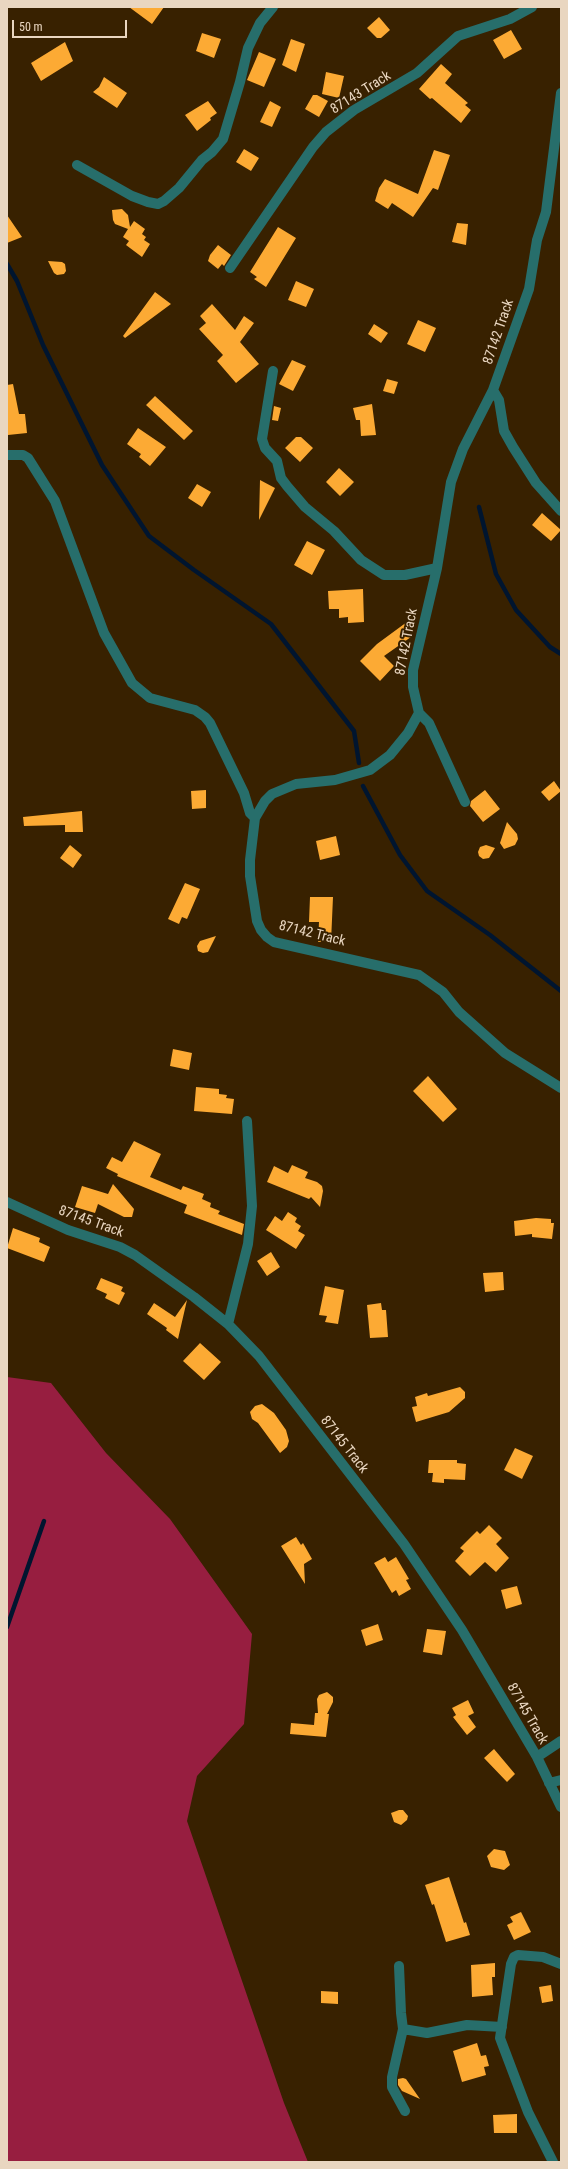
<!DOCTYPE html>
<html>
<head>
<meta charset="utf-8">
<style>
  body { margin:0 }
  #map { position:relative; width:568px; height:2169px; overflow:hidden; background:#382100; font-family:"Roboto Condensed",sans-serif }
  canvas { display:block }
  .frame { position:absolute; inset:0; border:8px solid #e9d6c0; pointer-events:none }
  .scale { position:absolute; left:12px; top:20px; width:115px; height:18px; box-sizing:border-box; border:2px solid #e9d6c0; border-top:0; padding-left:5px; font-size:12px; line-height:14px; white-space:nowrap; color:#e9d6c0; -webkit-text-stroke:3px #382100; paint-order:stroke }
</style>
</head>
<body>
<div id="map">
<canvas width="568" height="2169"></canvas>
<div class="frame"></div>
<div class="scale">50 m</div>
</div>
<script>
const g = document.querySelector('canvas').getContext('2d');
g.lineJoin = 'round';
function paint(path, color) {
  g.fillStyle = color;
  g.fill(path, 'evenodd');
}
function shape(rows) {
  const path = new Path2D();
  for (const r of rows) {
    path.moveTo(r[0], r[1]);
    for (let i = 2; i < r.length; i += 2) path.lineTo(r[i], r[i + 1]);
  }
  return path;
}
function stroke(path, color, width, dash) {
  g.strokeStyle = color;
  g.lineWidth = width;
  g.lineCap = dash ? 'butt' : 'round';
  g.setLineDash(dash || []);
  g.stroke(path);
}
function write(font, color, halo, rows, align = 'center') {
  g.font = font + ' "Roboto Condensed",sans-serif';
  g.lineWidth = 4;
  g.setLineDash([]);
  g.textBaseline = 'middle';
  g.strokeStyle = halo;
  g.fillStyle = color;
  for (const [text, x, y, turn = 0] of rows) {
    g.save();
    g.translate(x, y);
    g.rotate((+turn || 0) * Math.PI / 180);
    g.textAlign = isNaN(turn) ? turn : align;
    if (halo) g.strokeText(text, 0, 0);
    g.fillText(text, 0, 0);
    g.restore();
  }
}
const forest = shape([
  [7,1377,51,1383,106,1453,170,1519,252,1634,244,1724,197,1776,187,1821,284,2103,308,2162,7,2162]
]);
const stream = shape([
  [7,264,17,281,43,345,102,465,149,536,194,570,271,624,354,731,359,763],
  [479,507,496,574,516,610,550,647,561,654],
  [363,786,400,855,427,891,490,935,561,991],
  [7,1627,44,1521]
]);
const building = shape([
  [129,7,164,7,152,24],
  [379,17,390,30,381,38,377,38,367,28],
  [511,30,522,49,504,59,493,40],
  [202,33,221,39,214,58,196,51],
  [291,39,305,44,296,72,282,65],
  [65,42,73,61,41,81,31,63],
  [259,52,276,59,264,87,247,80],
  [441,64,452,74,445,83,468,103,465,105,471,110,461,123,432,98,430,99,419,89],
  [326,72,344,76,339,98,322,94],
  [104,77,127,93,117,108,93,92,99,87],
  [313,95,317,95,328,101,319,117,305,109],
  [208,101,217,113,210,118,211,120,197,131,185,115],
  [270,101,281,107,272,127,260,122],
  [244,149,259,158,251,171,236,162],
  [434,150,450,155,438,190,433,188,413,217,392,203,388,209,375,201,379,188,385,179,418,194],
  [122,209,128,215,130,227,134,221,145,229,142,234,146,237,144,240,150,244,142,257,126,245,129,241,123,237,128,229,115,224,113,220,112,210],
  [7,215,22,237,7,243],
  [457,223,468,224,466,245,452,242],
  [278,227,296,238,266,287,254,279,257,277,250,272],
  [218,245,231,255,224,266,222,264,218,269,208,261,210,255],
  [48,261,62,262,65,264,66,271,64,274,57,275,54,273],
  [296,281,314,289,306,307,288,300],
  [155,292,171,304,125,338,123,336],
  [212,304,235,330,244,316,254,323,240,342,259,364,236,383,217,361,223,355,199,329,206,323,200,316],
  [418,320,436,328,425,352,407,344],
  [374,324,388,333,381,343,368,334],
  [292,360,306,366,293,391,279,384],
  [387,379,398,382,394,394,383,391],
  [13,384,19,414,25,414,27,433,8,435,7,385],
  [155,396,193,431,184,440,146,405],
  [372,404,376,435,361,436,360,420,356,420,353,408],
  [274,406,281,408,278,421,272,420],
  [138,428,166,447,150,466,139,457,141,454,127,444],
  [296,437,301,437,313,448,300,462,285,448],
  [339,468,354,482,340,496,326,482],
  [260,480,275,488,259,520],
  [197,484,211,492,202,507,188,498],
  [542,513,561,530,551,541,532,525],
  [307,541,325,550,312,575,294,565],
  [363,589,364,622,348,623,348,617,339,618,339,609,329,609,328,591],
  [411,619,409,633,411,637,384,656,394,666,380,681,360,661,377,644],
  [554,781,561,791,549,801,541,792],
  [206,790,206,808,192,809,191,791],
  [485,790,500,809,483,822,470,806,471,801],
  [82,811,83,832,65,832,65,825,24,826,23,817],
  [507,822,517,834,518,839,515,845,504,849,500,843],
  [336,836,340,855,320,860,316,841],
  [70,845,82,855,73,868,60,858],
  [486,845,495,848,489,858,483,859,479,856,478,852,480,847],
  [185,883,200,889,187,919,182,917,179,924,168,919],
  [310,897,333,897,331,942,318,942,319,922,309,922],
  [216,936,208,952,203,953,198,951,197,946,200,941],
  [173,1049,192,1053,189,1070,170,1066],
  [428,1076,457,1109,443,1122,413,1091],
  [196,1087,219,1089,219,1094,227,1095,226,1098,234,1099,232,1114,194,1111],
  [134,1141,161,1154,150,1177,181,1190,183,1186,204,1194,202,1199,211,1203,210,1207,220,1211,218,1214,244,1224,242,1235,184,1213,187,1205,117,1176,118,1174,106,1168,112,1157,122,1162],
  [292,1165,308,1172,305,1178,317,1182,322,1186,323,1191,320,1207,311,1197,309,1199,267,1182,274,1166,288,1173],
  [113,1184,134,1209,132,1217,124,1217,98,1204,95,1213,75,1207,82,1186,108,1194],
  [288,1212,297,1218,295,1222,301,1226,298,1231,305,1235,296,1249,266,1230,275,1216,282,1221],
  [536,1218,551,1219,551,1223,554,1223,552,1239,532,1237,532,1234,515,1236,514,1221],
  [13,1228,40,1238,39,1242,50,1247,44,1262,7,1248],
  [271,1252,280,1267,267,1276,257,1261],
  [503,1272,504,1290,485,1292,483,1273],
  [101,1278,123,1287,121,1291,125,1293,119,1305,105,1298,107,1294,96,1289],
  [325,1286,344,1290,338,1324,325,1322,327,1316,319,1315],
  [187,1300,178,1339,166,1330,167,1328,147,1314,154,1303,175,1317],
  [381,1303,382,1310,386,1310,388,1337,370,1338,367,1305],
  [200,1343,221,1362,204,1380,183,1361],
  [460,1387,465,1392,465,1398,449,1412,416,1422,412,1407,417,1406,415,1397,427,1393,428,1396],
  [262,1404,274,1413,286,1430,289,1441,287,1447,280,1453,258,1423,252,1419,250,1412,255,1406],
  [515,1448,533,1456,522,1479,504,1470],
  [429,1460,457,1460,457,1463,466,1464,465,1480,444,1479,444,1483,432,1482,433,1473,428,1473],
  [489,1525,502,1538,496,1544,509,1558,496,1572,485,1562,470,1576,455,1561,464,1551,460,1548,477,1531,480,1534],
  [296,1537,301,1545,303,1543,312,1559,304,1564,305,1584,281,1546],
  [385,1557,388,1562,396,1557,409,1579,406,1580,411,1589,399,1596,396,1590,392,1593,374,1563],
  [517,1586,522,1604,506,1609,501,1590],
  [378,1624,383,1640,366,1646,361,1630],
  [427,1629,446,1631,442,1655,423,1652],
  [327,1692,333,1697,333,1702,327,1714,329,1714,326,1737,290,1734,291,1723,314,1725,315,1713,318,1713,317,1699,319,1695],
  [468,1700,474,1713,468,1716,476,1727,467,1735,453,1717,456,1715,452,1708],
  [494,1749,515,1774,507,1782,484,1758],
  [399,1810,403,1810,408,1816,407,1820,401,1825,394,1822,391,1813],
  [494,1849,505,1851,510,1865,504,1870,491,1867,487,1856],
  [449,1877,464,1923,466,1922,470,1935,446,1942,434,1904,432,1905,425,1885],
  [521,1912,531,1932,514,1940,507,1925,513,1922,510,1917],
  [495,1963,495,1977,492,1977,493,1995,472,1997,471,1965],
  [551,1985,553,2001,542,2003,539,1987],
  [321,1991,338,1992,338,2004,321,2003],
  [477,2043,481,2056,486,2055,489,2066,484,2067,486,2075,462,2082,453,2051],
  [403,2078,406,2079,420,2099,402,2091,398,2085,398,2079],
  [517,2114,517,2133,494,2133,493,2115]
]);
const street = shape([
  [561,93,546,212,537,240,529,289,493,390,463,449,451,482,437,568,413,670,413,687,419,713,408,733,390,755,370,770,335,780,296,784,272,794,265,801,255,818,250,860,250,876,257,921,261,930,267,937,274,942,419,975,443,992,459,1012,505,1053,561,1088],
  [77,165,132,196,148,202,158,204,164,201,179,188,202,160,212,152,223,139,240,82,248,48,260,23,273,7],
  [230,268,313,147,326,132,354,110,417,73,458,36,510,19,532,7],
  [273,371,262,439,265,448,277,461,281,478,287,486,305,507,334,531,361,560,384,575,405,575,437,568],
  [493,390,499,400,504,431,513,447,536,483,561,511],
  [7,455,23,455,28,458,55,501,104,633,132,683,150,698,195,710,205,717,210,723,244,793,250,813,255,818],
  [419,713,429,723,465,802],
  [7,1202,68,1230,120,1247,135,1255,194,1297,228,1324,259,1356,404,1544,462,1630,537,1757,561,1807],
  [228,1324,248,1244,252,1206,247,1121],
  [537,1757,561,1741],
  [549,1783,561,1780],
  [399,1966,401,2013,403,2029],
  [405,2111,392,2087,392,2077,403,2029,427,2033,467,2025,502,2027],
  [553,2162,528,2112,500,2038,511,1964,514,1957,518,1955,543,1957,561,1964]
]);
const streetNames = [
  ["87143 Track",361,93,-32],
  ["87142 Track",499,332,-71],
  ["87142 Track",407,642,-79],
  ["87142 Track",312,934,14],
  ["87145 Track",91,1222,20],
  ["87145 Track",344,1445,52],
  ["87145 Track",527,1714,60]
];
paint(forest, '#971e40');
stroke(stream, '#00152f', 4.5);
paint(building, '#fcaa34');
stroke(street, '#276e6b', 10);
write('14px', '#e9d6c0', '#382100', streetNames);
</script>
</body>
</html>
